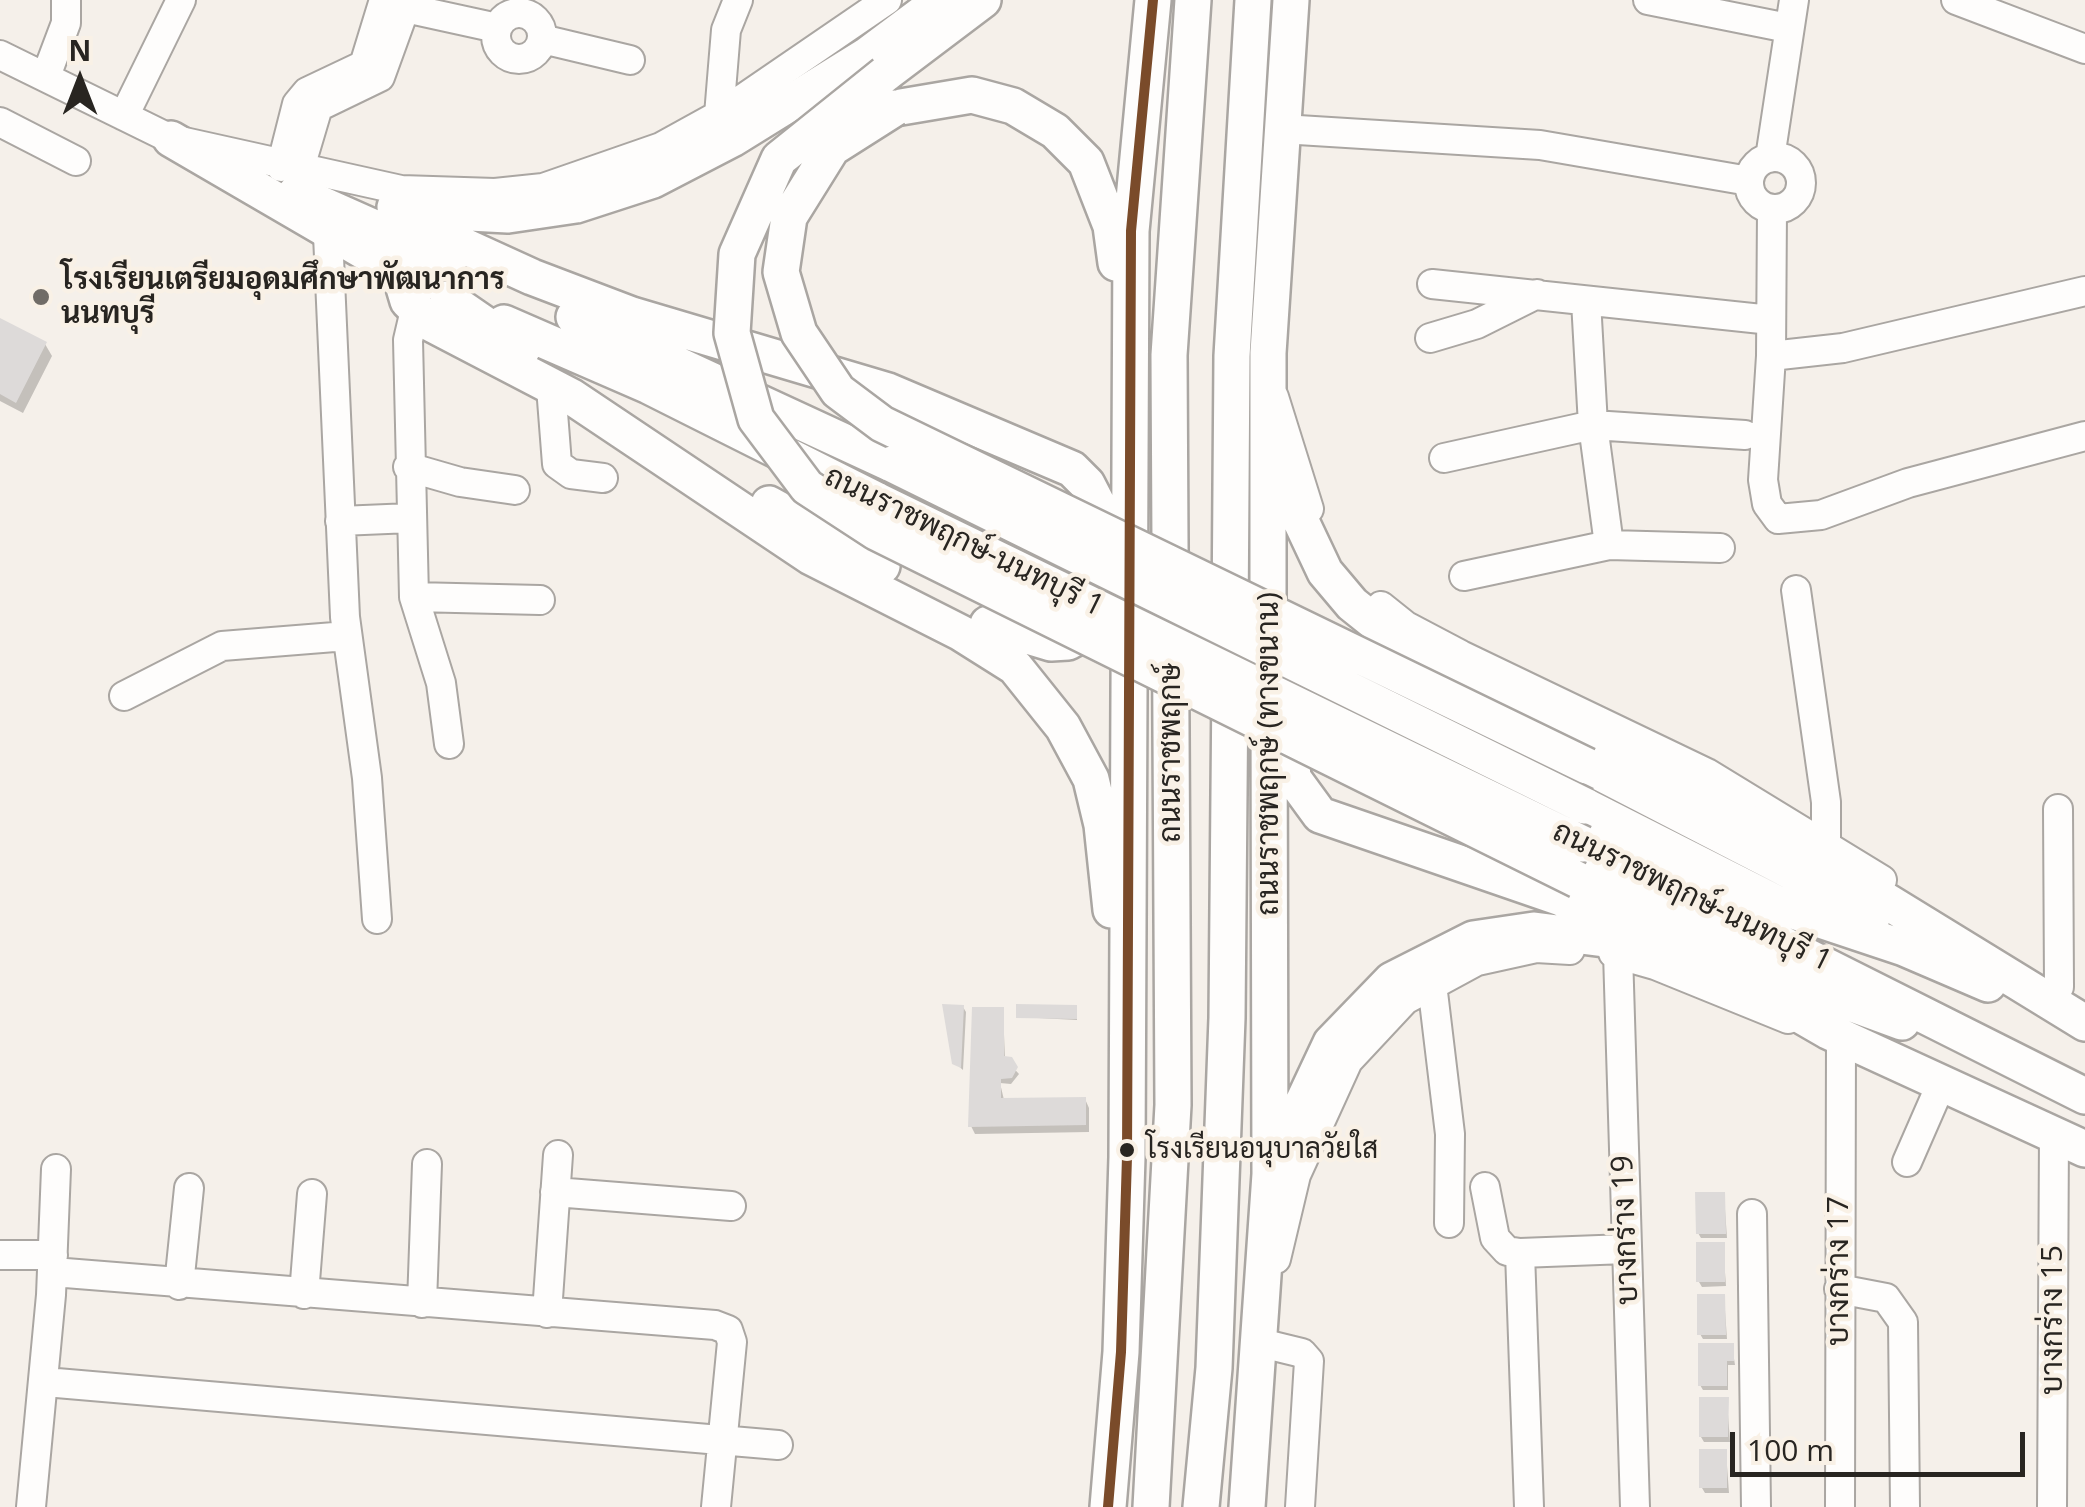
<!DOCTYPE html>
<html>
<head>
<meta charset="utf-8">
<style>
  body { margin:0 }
  #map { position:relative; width:2085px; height:1507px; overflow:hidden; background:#f5f0ea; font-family:"Open Sans",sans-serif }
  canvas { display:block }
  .north { position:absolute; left:30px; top:30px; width:100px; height:100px; -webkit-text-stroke:8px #f9f1e6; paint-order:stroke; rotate:0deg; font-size:28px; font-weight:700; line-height:40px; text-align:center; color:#282521 }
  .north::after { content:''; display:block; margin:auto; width:35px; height:45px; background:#282521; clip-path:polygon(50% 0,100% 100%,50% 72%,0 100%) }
  .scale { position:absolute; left:1730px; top:1432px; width:295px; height:45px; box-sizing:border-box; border:5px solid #282521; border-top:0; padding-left:12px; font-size:30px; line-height:35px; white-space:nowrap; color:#282521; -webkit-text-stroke:8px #f9f1e6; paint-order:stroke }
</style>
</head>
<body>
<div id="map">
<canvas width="2085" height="1507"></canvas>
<div class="north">N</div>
<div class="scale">100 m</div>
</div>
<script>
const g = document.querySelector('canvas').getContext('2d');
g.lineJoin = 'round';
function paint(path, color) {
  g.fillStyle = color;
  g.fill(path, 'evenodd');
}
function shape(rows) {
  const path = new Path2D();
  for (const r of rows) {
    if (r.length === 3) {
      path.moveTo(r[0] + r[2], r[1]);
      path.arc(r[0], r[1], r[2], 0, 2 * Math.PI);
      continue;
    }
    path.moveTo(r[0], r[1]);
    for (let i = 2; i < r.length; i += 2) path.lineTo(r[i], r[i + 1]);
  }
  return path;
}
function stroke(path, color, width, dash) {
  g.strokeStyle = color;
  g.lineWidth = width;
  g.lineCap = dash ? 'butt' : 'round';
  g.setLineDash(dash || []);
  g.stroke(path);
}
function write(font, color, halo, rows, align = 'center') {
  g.font = font + ' "Open Sans",Sarabun,sans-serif';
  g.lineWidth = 9;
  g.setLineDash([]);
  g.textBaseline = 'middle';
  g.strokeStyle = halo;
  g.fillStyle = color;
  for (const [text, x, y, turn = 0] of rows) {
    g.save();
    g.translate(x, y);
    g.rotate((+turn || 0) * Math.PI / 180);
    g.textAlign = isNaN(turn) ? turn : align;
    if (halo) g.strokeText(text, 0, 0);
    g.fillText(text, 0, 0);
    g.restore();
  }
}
const shadow = shape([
  [0,321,45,344,52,356,23,413,0,401],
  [963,1007,966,1012,963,1070,955,1063],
  [1077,1009,1077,1020,1018,1017],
  [1003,1010,1005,1059,1019,1074,1011,1084,1000,1083,1004,1100,1085,1099,1089,1108,1089,1132,975,1134,971,1126],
  [1724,1195,1727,1238,1701,1238,1698,1233],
  [1723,1245,1726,1286,1702,1287,1699,1282],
  [1724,1296,1727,1339,1703,1339,1700,1334],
  [1732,1346,1735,1365,1728,1365,1728,1390,1703,1390,1700,1385],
  [1727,1400,1730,1442,1704,1442,1701,1437],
  [1726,1452,1729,1493,1705,1493,1702,1488]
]);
const building = shape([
  [0,318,47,342,16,403,0,394],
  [942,1004,964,1005,961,1068,952,1064],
  [1016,1004,1077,1005,1077,1019,1016,1018],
  [972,1007,1004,1007,1004,1056,1012,1057,1018,1067,1012,1078,1001,1079,1001,1098,1086,1097,1086,1125,968,1127],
  [1695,1192,1725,1192,1726,1234,1696,1234],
  [1696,1242,1725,1242,1725,1282,1696,1282],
  [1697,1294,1725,1294,1726,1335,1697,1335],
  [1698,1343,1734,1343,1734,1361,1727,1361,1727,1386,1698,1386],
  [1699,1397,1729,1397,1728,1437,1699,1437],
  [1699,1449,1727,1449,1727,1488,1699,1488]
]);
const minor = shape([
  [1648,0,1788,28],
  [1956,0,2085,49],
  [519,36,23],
  [542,39,630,60],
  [0,55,171,139,401,190,495,193,543,188,661,147,719,115,887,0],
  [46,76,66,23,66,0],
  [719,115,726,30,738,0],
  [124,116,181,0],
  [0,122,76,161],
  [1282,129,1540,145,1749,181],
  [1775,183,26],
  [1770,158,1794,0],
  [281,167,297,104,307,92,364,65,383,3,497,28],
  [299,171,318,107,380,77,405,8],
  [1772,210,1771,356,1763,480,1767,504,1778,519,1821,515,1908,483,2085,436],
  [328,235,345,617,367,778,377,919],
  [1432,284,1771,320],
  [1586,301,1593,425,1609,545],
  [415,310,408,340,414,597,441,683,449,744],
  [1430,338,1477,324,1537,294],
  [1771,356,1843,348,2085,291],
  [551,387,557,464,571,474,603,478],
  [1274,397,1309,509],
  [1444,458,1593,425,1745,435],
  [408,467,460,482,515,490],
  [340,521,411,518],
  [1464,576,1609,545,1720,548],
  [1796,590,1826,802,1826,844],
  [414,597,540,600],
  [1381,606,1406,626,1461,655,1707,773,1882,880],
  [124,696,222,646,347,636],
  [2058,809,2059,987],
  [1613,953,1655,965,1788,1019],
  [1618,953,1635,1507],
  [1432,984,1450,1134,1449,1223],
  [1907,1162,1942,1082],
  [1485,1187,1495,1238,1507,1251,1520,1253],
  [555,1192,731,1206],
  [1752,1214,1756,1507],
  [0,1255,53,1255],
  [1276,1259,1296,1175,1348,1061,1405,1000,1477,961,1536,948,1570,950],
  [53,1272,715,1325,728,1330,732,1342,716,1507],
  [179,1285,189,1188],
  [1839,1289,1886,1298,1903,1322,1905,1507],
  [304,1294,312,1194],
  [422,1303,427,1164],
  [547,1313,558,1155],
  [1261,1343,1302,1353,1309,1361,1300,1507],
  [45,1382,778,1445],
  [31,1507,51,1295,56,1169],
  [1529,1507,1520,1253,1626,1249],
  [1840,1507,1841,1036],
  [2052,1507,2054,1134]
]);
const major = shape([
  [885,74,983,0],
  [895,108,972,95,1013,106,1055,131,1086,162,1111,226,1116,263],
  [171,139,420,284],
  [296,193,449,261],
  [395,207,453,241,532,277,632,315,888,391,1072,469,1087,484,1101,511,1095,554],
  [412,210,508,215,576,205,653,180,732,139,866,56,941,0],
  [400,274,408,301,430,323,572,397,811,557,961,633,1015,667,1063,727,1091,779,1102,825,1111,910],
  [448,299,522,350],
  [574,317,892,464],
  [504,323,649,386,878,501],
  [1273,462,1325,572,1352,604,1402,644,1702,797,1852,880,2085,1023],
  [769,504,882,566],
  [1230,618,1232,356,1253,0],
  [988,624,1051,643,1068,642,1077,637,1083,610],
  [1268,637,1268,353,1291,0],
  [1344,655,1318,685,1291,751,1293,778,1320,815,1561,898,1631,932],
  [1587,766,1798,875,1871,925],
  [1585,806,1790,910,1904,948,1988,984],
  [1583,844,2085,1096],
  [1578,880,1812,989,1902,1022],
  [1274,1164,1331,1043,1392,980,1473,939,1534,930,1659,946,1757,990,1828,1031,2085,1149],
  [1108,1507,1121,1352,1127,1157,1131,231,1153,0],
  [1151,1507,1173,1105,1169,355,1193,0],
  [1201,1507,1214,1368,1227,1018,1230,680],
  [1247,1507,1270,1174,1269,699]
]);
const majorBridge = shape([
  [885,74,779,159,737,254,732,333,756,419,807,487,876,532,1578,880],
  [895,108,832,148,789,217,781,272,799,333,838,391,882,424,1587,766],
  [892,464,1585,806],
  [878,501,1583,844]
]);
const bus1 = shape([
  [1108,1507,1121,1352,1127,1157,1131,231,1153,0]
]);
const markers = [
  [41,297,10,"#706c67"],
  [1127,1150,9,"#282521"]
];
const busNames = [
  ["โรงเรียนอนุบาลวัยใส",1146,1150]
];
const poiNames = [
  ["โรงเรียนเตรียมอุดมศึกษาพัฒนาการ",61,280],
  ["นนทบุรี",61,314]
];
const streetNames = [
  ["ถนนราชพฤกษ์-นนทบุรี 1",964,542,26],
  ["ถนนราชพฤกษ์",1171,753,-90],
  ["ถนนราชพฤกษ์ (ทางขนาน)",1269,754,-90],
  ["ถนนราชพฤกษ์-นนทบุรี 1",1692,897,26],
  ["บางกร่าง 19",1626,1230,-92],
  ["บางกร่าง 17",1839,1271,-90],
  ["บางกร่าง 15",2053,1320,-90]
];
paint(shadow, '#0003');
paint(building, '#dddad9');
stroke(minor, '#aaa6a2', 32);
stroke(major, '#aaa6a2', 40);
stroke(minor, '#fefdfc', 28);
stroke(major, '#fefdfc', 35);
stroke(majorBridge, '#aaa6a2', 40, []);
stroke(majorBridge, '#fefdfc', 35);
stroke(bus1, '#7a4b2a', 10);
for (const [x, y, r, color] of markers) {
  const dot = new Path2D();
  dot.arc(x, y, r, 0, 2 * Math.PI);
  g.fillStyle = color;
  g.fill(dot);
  stroke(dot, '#f9f1e6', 4);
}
write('28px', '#282521', '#f9f1e6', busNames, 'left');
write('bold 30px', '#282521', '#f9f1e6', poiNames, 'left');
write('30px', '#282521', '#f9f1e6', streetNames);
</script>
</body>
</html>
